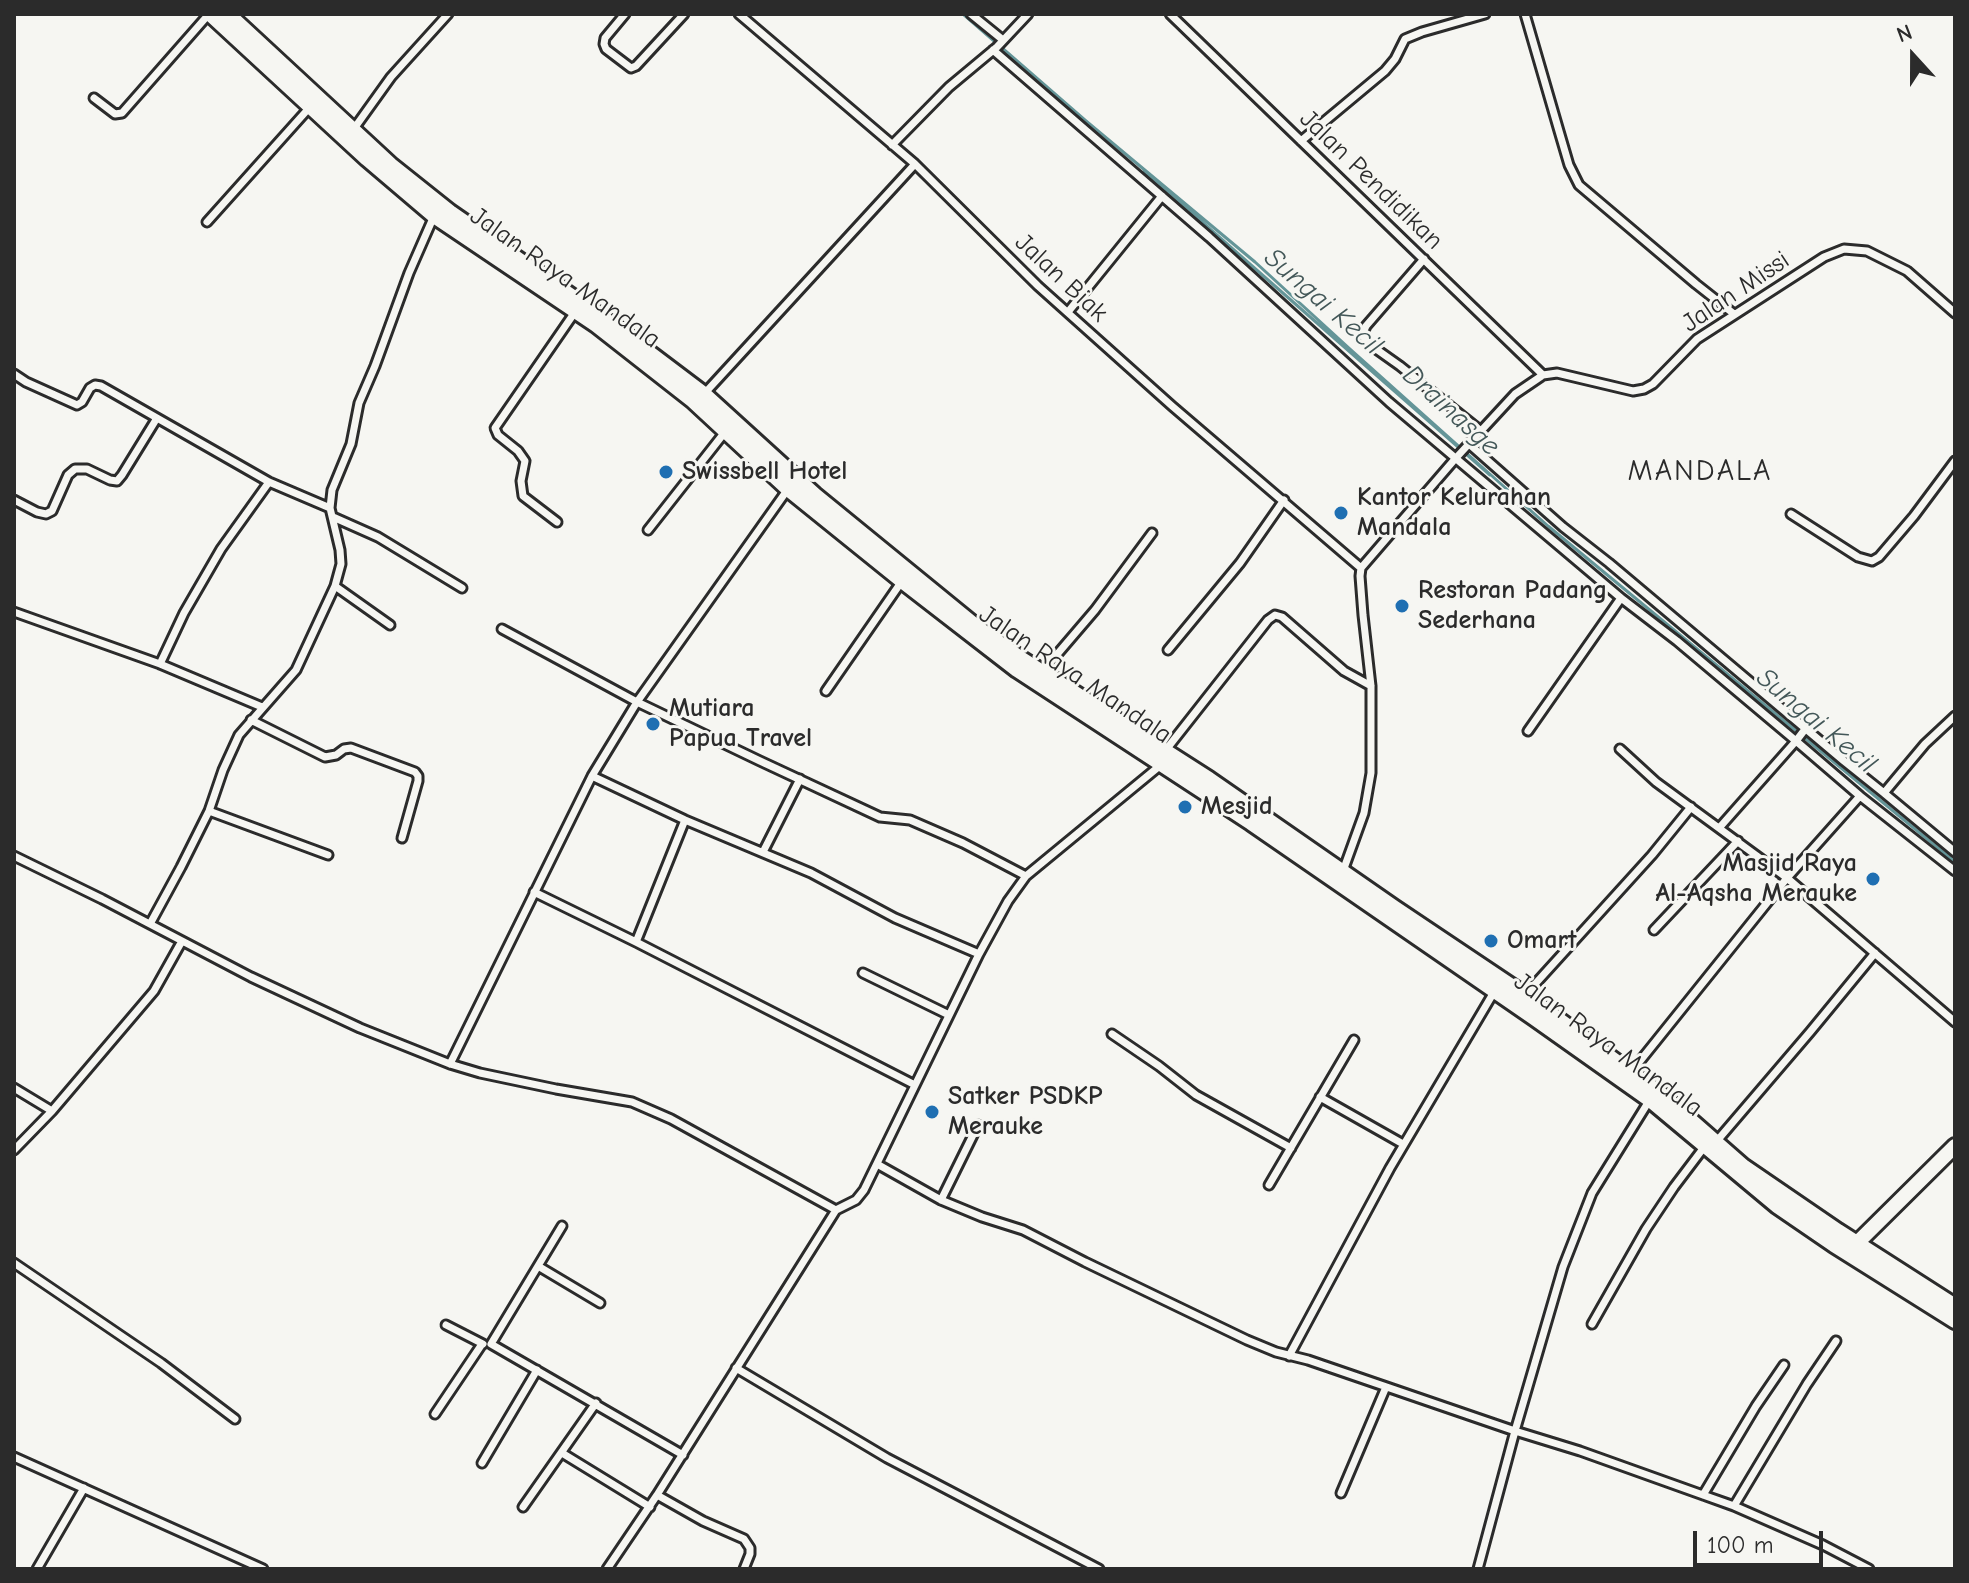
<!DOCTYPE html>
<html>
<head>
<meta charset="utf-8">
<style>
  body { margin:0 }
  #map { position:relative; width:1969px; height:1583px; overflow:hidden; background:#f6f6f2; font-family:"Comic Neue",sans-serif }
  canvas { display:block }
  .frame { position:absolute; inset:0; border:16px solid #2b2b2b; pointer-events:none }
  .north { position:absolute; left:1873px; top:16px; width:80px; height:80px; -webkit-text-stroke:6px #f6f6f2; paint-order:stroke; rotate:339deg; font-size:22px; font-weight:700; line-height:32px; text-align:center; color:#2b2b2b }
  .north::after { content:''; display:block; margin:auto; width:28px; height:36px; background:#2b2b2b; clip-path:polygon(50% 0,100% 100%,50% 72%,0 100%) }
  .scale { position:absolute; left:1693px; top:1531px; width:130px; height:36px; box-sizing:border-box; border:4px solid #2b2b2b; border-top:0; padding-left:10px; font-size:24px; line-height:28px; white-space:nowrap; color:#2b2b2b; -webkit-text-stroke:6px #f6f6f2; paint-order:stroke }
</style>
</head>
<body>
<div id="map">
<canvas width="1969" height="1583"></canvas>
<div class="frame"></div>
<div class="north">N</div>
<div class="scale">100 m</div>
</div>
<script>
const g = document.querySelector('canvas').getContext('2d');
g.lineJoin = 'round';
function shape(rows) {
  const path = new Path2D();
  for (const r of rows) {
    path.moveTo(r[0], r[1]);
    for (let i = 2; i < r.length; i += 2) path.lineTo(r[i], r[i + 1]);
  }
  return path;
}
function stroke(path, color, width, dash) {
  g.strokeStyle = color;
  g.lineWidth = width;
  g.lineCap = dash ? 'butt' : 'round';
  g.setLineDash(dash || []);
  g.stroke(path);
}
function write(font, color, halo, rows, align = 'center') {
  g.font = font + ' "Comic Neue",sans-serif';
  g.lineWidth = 6;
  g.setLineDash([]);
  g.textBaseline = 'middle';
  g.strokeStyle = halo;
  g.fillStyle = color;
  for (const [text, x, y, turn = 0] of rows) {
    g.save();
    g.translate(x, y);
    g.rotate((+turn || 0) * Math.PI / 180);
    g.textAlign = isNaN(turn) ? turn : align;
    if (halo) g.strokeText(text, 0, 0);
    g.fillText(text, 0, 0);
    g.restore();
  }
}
const stream = shape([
  [963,14,1086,121,1255,262,1350,349,1548,526,1955,862],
  [1144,171,1490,475]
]);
const street = shape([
  [625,14,605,38,604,44,606,49,631,68,636,66,684,14],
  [739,14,915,164,1038,286,1172,406,1361,568],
  [971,14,1003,40],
  [1170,14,1543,375],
  [1525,14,1559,131,1569,165,1579,185,1696,284,1734,314],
  [993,50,1209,237,1389,402,1621,598,1528,731],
  [94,98,115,114,122,113,209,14],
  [353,130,391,77,448,14],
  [1301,141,1385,71,1395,59,1405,39,1422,32,1485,14],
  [892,145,949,87,997,47,1028,14],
  [207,222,310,107],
  [1424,259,1366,326,1362,335,1369,344,1400,366,1481,431],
  [1068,312,1162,196],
  [14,374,26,382,77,405,82,402,90,388,95,385,101,386,269,482,330,508],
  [704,394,915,164],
  [1469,444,1563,527,1609,563,1844,761,1884,793],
  [14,500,37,512,46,514,52,511,68,475,75,469,87,469,110,480,117,481,122,475,157,418],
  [1791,514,1858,557,1872,561,1879,557,1914,516,1955,461],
  [333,517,378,537,462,588],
  [557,522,523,496,521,481,525,461,518,451,498,435,495,428,575,312],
  [648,530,725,432],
  [335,586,390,625],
  [1621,598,1677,641,1796,741,1806,728],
  [14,612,160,664,262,707],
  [502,629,637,702,760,761,880,817,910,820,963,843,1026,876],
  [1168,650,1240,563,1284,500],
  [160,664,184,613,221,549,269,482],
  [1042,672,1095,610,1152,533],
  [826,691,902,581],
  [1955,716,1925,744,1884,793,1955,852],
  [251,720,325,757,336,755,344,749,351,748,415,772,418,776,418,781,402,838],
  [1620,749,1656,782,1787,878,1955,1022],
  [1165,751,1268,620,1275,615,1282,617,1344,671,1371,686],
  [592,776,685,820,811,873,895,918,979,954],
  [209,811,328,855],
  [1720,827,1796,741,1860,796],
  [763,852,800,779],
  [14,856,102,899,251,977,360,1028,450,1064,480,1073,556,1089,632,1102,671,1119,836,1210,856,1200,864,1190,979,954,1008,901,1026,876,1162,764],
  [1343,871,1364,813,1371,773,1371,686,1363,615,1360,576,1361,568,1455,459,1515,394,1543,375,1557,373,1633,391,1644,389,1653,384,1697,339,1824,257,1844,249,1867,251,1907,271,1955,313],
  [534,892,636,942,915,1085],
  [150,924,181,867,209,811,223,770,239,735,296,670,335,586,341,564,340,550,330,508,332,490,351,444,359,403,375,366,409,273,434,216],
  [1654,930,1738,841],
  [636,942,685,820],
  [863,973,949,1015],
  [1526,994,1652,855,1691,807],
  [1112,1034,1159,1066,1196,1095,1291,1148],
  [450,1064,592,776,637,702,788,489],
  [1632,1071,1787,878,1860,796,1955,871],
  [14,1088,52,1111],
  [1320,1097,1403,1144],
  [1716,1142,1810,1032,1875,953],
  [14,1150,52,1111,154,991,182,941],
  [877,1164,941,1200,982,1217,1023,1230,1085,1262,1247,1340,1276,1352,1308,1360,1515,1431,1580,1451,1703,1495,1734,1506,1823,1545,1869,1569],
  [1269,1185,1354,1040],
  [941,1200,978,1125],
  [562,1226,491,1344,683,1455],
  [14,1263,161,1363,235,1419],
  [538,1266,600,1303],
  [1592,1324,1646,1229,1674,1187,1705,1146],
  [446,1325,483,1344],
  [1289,1356,1390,1168,1494,992],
  [736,1368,887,1458,1099,1569],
  [435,1414,482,1344],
  [562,1453,650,1507],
  [14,1457,263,1569],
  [482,1463,537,1370],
  [1341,1493,1386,1387],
  [657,1495,703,1521,744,1539,750,1548,750,1554,744,1569],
  [1703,1495,1756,1406,1784,1365],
  [1734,1506,1807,1384,1836,1341],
  [523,1507,596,1403],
  [37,1569,84,1488],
  [607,1569,657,1495,836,1210],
  [1478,1569,1515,1431,1563,1267,1592,1193,1649,1101]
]);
const highway = shape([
  [210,14,367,159,434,216,596,325,693,401,788,489,902,581,1017,670,1251,823,1534,1018,1650,1100,1777,1206,1834,1245,1955,1321],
  [228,14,391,165,450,212,606,320,704,394,815,495,978,628,1020,658,1209,779,1395,908,1525,995,1662,1095,1743,1166,1838,1231,1955,1306],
  [1853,1247,1955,1146]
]);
const markers = [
  [666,472,8,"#1f6fb2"],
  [1341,513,8,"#1f6fb2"],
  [1402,606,8,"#1f6fb2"],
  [653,724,8,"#1f6fb2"],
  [1185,807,8,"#1f6fb2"],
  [1873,879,8,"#1f6fb2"],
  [1491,941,8,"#1f6fb2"],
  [932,1112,8,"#1f6fb2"]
];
const streetNames = [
  ["Jalan Pendidikan",1371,180,44],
  ["Jalan Raya Mandala",565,278,35],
  ["Jalan Biak",1061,278,43],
  ["Jalan Missi",1736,292,-34],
  ["Jalan Raya Mandala",1075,675,34],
  ["Jalan Raya Mandala",1608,1045,36]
];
const poiNames = [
  ["Swissbell Hotel",682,472],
  ["Kantor Kelurahan",1357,498],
  ["Mandala",1357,528],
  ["Restoran Padang",1418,591],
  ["Sederhana",1418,621],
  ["Mutiara",669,709],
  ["Papua Travel",669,739],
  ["Mesjid",1201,807],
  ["Masjid Raya",1857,864,"right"],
  ["Al-Aqsha Merauke",1857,894,"right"],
  ["Omart",1507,941],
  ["Satker PSDKP",948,1097],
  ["Merauke",948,1127]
];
const waterNames = [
  ["Sungai Kecil",1323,302,41],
  ["Drainasge",1451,411,42],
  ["Sungai Kecil",1816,721,40]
];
const quarterNames = [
  ["MANDALA",1700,472]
];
stroke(stream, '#649598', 3);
stroke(street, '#2b2b2b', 13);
stroke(highway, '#2b2b2b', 20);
stroke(street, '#f6f6f2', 7);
stroke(highway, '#f6f6f2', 14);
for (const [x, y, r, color] of markers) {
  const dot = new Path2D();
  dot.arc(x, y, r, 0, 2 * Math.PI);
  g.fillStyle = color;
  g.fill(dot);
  stroke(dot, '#f6f6f2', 3);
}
write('26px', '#2b2b2b', '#f6f6f2', streetNames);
write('bold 26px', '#2b2b2b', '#f6f6f2', poiNames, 'left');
write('italic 28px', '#435758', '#f6f6f2', waterNames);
g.letterSpacing = '2px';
write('30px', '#2b2b2b', '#f6f6f2', quarterNames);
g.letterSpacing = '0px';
</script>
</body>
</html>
